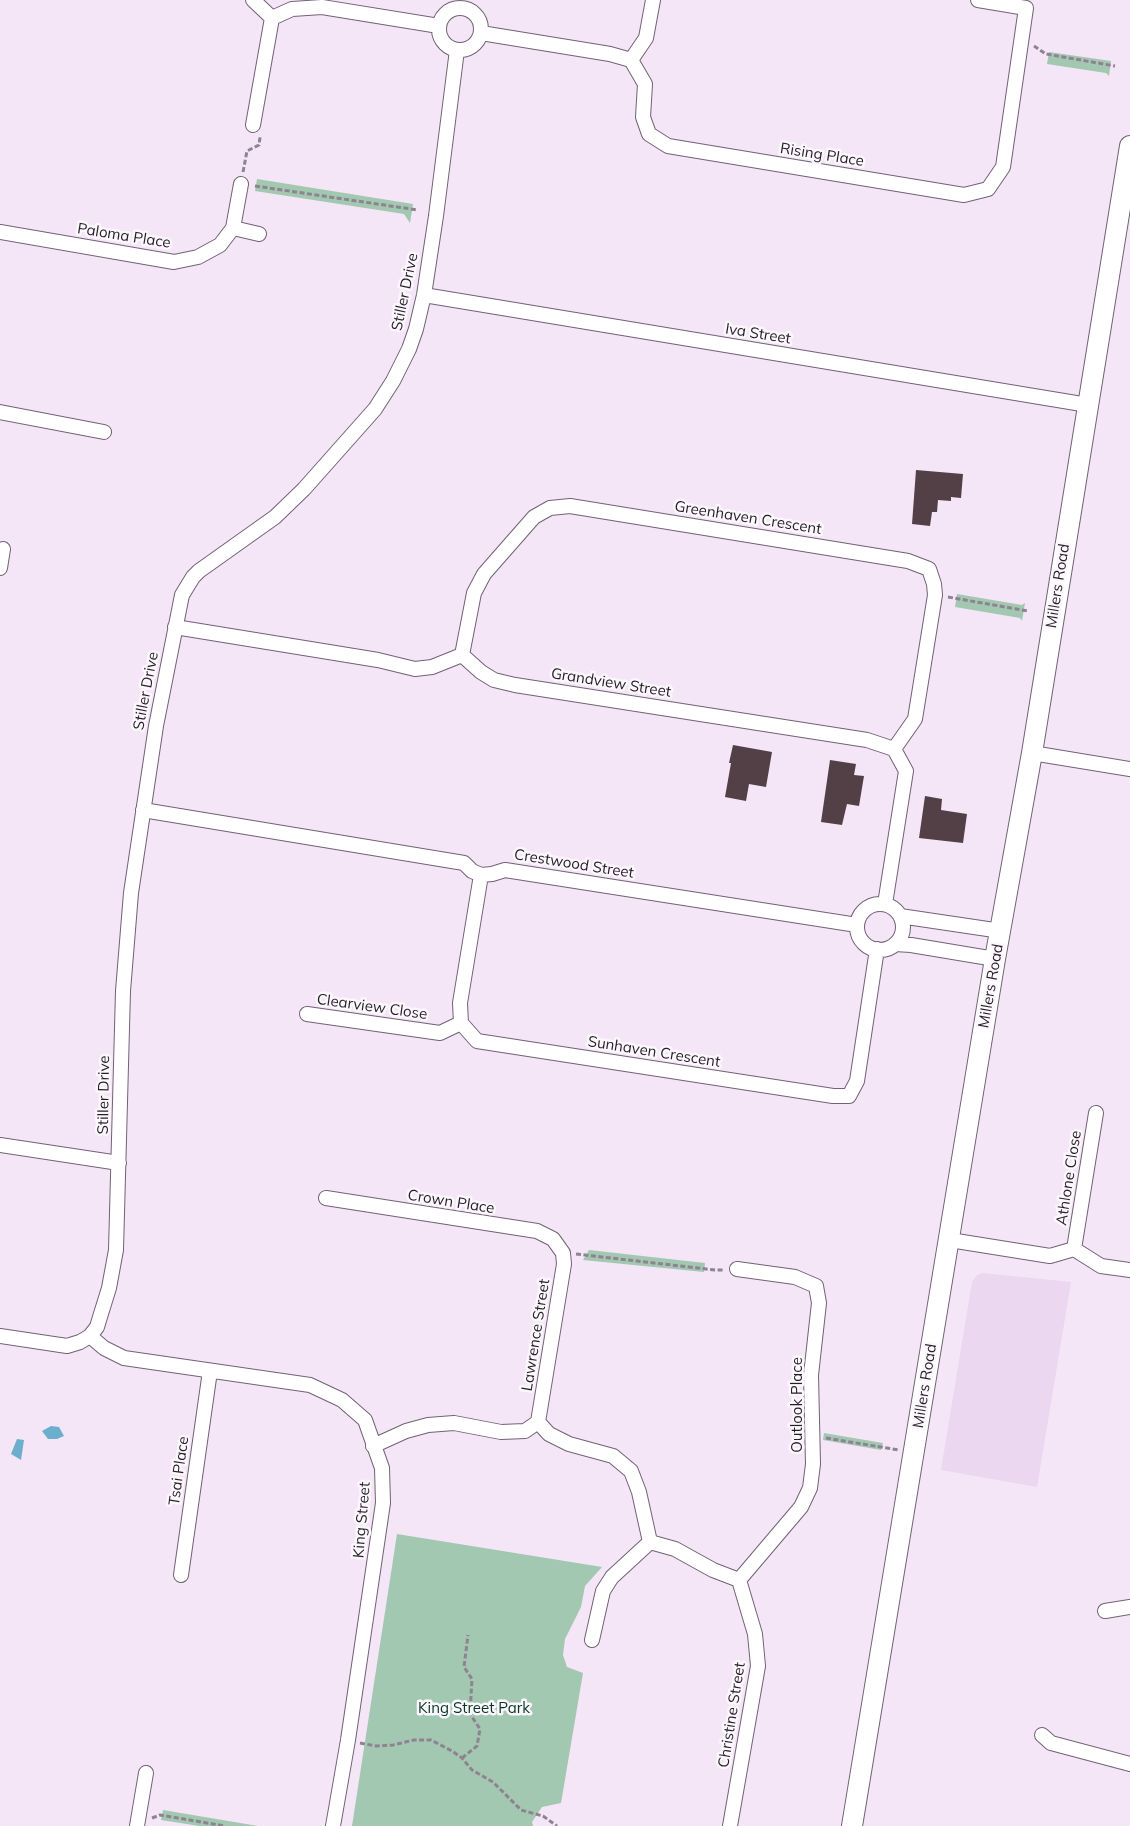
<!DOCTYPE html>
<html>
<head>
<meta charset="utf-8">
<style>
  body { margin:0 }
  canvas { display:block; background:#f4e5f7 }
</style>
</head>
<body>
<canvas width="1130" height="1826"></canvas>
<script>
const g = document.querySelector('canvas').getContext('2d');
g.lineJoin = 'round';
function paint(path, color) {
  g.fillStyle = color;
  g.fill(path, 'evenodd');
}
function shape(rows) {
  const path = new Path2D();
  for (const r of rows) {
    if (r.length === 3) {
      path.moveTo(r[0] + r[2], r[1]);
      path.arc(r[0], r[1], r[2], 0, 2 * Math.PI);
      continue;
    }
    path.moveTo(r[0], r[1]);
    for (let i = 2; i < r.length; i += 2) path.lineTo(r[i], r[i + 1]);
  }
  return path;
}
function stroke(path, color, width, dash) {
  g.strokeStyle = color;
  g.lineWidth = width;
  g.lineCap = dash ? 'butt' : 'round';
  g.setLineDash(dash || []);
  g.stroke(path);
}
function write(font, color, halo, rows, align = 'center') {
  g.font = font + ' Mulish,sans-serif';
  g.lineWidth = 5;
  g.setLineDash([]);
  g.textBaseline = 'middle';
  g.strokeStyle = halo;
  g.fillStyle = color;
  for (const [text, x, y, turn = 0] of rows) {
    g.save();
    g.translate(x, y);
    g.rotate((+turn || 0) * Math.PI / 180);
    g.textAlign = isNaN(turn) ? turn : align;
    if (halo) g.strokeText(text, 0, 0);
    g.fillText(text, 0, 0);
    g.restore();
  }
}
const built = shape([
  [982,1273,1071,1282,1037,1487,941,1470,972,1282,977,1275]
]);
const green = shape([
  [1049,52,1111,61,1109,76,1106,73,1047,64],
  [257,179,413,204,410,223,404,214,255,191],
  [957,594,1022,605,1025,603,1022,621,1020,618,955,607],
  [589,1250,705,1263,704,1272,583,1260],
  [824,1433,883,1443,881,1450,823,1440],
  [397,1534,602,1567,585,1586,581,1607,565,1639,563,1655,567,1667,583,1673,561,1803,542,1807,532,1822,533,1826,352,1826],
  [163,1810,258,1826,199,1826,161,1820]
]);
const water = shape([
  [51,1426,59,1427,64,1436,57,1439,48,1439,42,1431],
  [17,1439,24,1440,21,1460,11,1454]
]);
const building = shape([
  [916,470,963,474,961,498,951,497,951,501,938,500,937,512,932,512,930,526,912,524],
  [733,745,772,752,766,787,749,784,746,801,725,797,731,763,729,763],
  [830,760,856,764,854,775,864,776,859,806,847,804,842,825,821,822],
  [925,796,942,799,941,810,967,814,963,843,919,838]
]);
const path = shape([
  [1034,46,1046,54,1115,66],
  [243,172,247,151,259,145,260,137],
  [255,186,418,210],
  [948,597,1028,611],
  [576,1254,715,1270,724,1270],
  [826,1438,899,1450],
  [360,1743,376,1746,393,1745,414,1740,431,1740,452,1751,462,1758,472,1770,493,1782,521,1810,543,1816,557,1826],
  [462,1758,477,1746,480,1729,470,1714,472,1679,464,1667,468,1635],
  [152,1818,160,1815,225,1826]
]);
const street = shape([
  [253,0,272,18,292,9,322,7,439,26],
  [460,29,21],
  [481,33,610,54,631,60,645,84,643,117,649,134,668,146,964,195,988,189,1003,167,1026,8,978,0],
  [631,60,646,38,653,0],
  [253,125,272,18],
  [233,228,259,234],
  [0,232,174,262,198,257,220,245,233,228,241,184],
  [424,295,1088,405],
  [0,412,104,432],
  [0,568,3,549],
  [175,627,378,660,415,669,432,667,462,655,481,672,494,680,515,685,867,740,894,749,906,771,885,904],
  [462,655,474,593,484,574,534,517,550,508,570,506,908,561,929,569,934,584,935,595,915,719,894,749],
  [1032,753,1130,769],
  [143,810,464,863,472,871,481,875,492,874,505,870,857,925],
  [481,875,460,1003,461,1023,477,1041,833,1096,849,1096,857,1081,877,949],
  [880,927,23],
  [900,916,1001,931],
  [895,944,911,945,995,959],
  [307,1014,440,1033,461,1023],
  [0,1145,119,1163],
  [326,1198,537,1231,553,1239,563,1253,564,1264,538,1422],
  [950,1240,1050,1256,1074,1249,1101,1266,1130,1270],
  [1074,1249,1096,1113],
  [737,1269,795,1277,816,1286,819,1303,811,1375,813,1464,810,1488,801,1507,739,1580],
  [0,1336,67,1346,80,1342,90,1336,97,1327,100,1317,109,1288,116,1250,123,991,131,893,156,726,182,595,193,577,199,571,275,517,304,489,375,409,393,381,409,349,416,329,424,295,436,216,457,50],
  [90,1336,104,1348,124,1358,310,1385,342,1400,365,1420,382,1468,383,1503,348,1740,333,1826],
  [373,1446,406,1431,428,1425,454,1423,501,1432,525,1431,538,1422,549,1434,569,1444,613,1456,631,1471,639,1492,650,1542,675,1549,713,1570,739,1580],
  [181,1575,210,1371],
  [1105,1611,1130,1607],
  [592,1640,603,1591,612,1577,650,1542],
  [1042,1735,1051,1743,1130,1764],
  [137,1826,146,1773],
  [730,1826,758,1666,755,1634,739,1580]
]);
const secondary = shape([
  [852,1826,995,959,1032,753,1130,146]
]);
const streetNames = [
  ["Rising Place",822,155,9],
  ["Paloma Place",124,236,9],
  ["Stiller Drive",405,292,-78],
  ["Iva Street",758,334,9],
  ["Greenhaven Crescent",748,518,9],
  ["Millers Road",1058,586,-81],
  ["Grandview Street",611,683,9],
  ["Stiller Drive",146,691,-79],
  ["Crestwood Street",574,864,9],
  ["Millers Road",991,986,-80],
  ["Clearview Close",372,1007,8],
  ["Sunhaven Crescent",654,1052,9],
  ["Stiller Drive",104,1095,-89],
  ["Athlone Close",1069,1178,-81],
  ["Crown Place",451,1202,9],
  ["Lawrence Street",536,1335,-81],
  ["Millers Road",925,1386,-81],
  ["Outlook Place",797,1405,-90],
  ["Tsai Place",179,1471,-82],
  ["King Street",362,1520,-85],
  ["Christine Street",732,1715,-81]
];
const parkNames = [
  ["King Street Park",474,1708]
];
paint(built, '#ebd7ef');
paint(green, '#a3c8b1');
paint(water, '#6cafcd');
paint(building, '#534047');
stroke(street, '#706373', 16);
stroke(secondary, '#706373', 22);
stroke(path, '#8e8390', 3, [5, 2.5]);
stroke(street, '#fff', 14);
stroke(secondary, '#fff', 20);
write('15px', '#241e25', '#fcf6fd', streetNames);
write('15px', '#053820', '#fcf6fd', parkNames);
</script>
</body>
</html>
